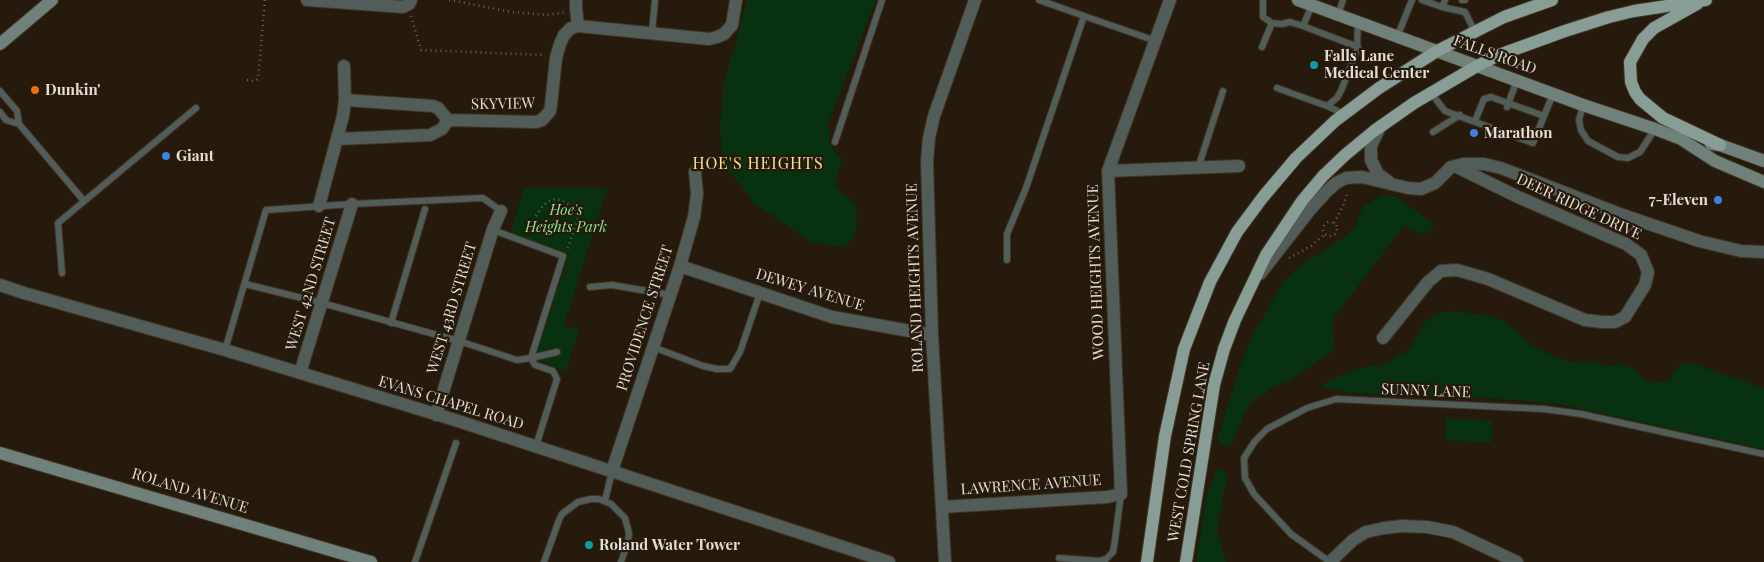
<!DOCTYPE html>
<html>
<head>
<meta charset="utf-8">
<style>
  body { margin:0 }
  canvas { display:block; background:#251a0b }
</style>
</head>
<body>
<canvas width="1764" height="562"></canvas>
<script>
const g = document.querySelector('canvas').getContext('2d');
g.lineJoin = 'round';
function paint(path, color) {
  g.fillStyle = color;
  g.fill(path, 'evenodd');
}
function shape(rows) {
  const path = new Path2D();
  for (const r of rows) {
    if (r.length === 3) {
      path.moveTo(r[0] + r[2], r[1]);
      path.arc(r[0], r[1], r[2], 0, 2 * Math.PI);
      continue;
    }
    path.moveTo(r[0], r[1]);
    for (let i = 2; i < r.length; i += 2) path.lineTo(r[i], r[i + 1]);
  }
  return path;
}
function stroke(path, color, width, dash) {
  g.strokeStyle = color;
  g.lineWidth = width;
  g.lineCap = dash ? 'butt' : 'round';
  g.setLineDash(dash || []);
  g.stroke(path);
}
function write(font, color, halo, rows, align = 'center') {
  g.font = font + ' "Playfair Display",serif';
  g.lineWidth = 4.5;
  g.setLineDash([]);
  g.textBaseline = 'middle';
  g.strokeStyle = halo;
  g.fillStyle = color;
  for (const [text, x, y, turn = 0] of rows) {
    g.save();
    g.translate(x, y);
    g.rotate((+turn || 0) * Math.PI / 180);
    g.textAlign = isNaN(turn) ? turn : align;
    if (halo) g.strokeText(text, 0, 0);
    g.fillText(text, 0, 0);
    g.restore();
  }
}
const green = shape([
  [748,0,876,0,828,124,830,144,842,160,837,173,836,186,840,191,855,204,857,210,856,230,854,236,850,242,845,246,838,247,810,242,787,225,753,203,742,186,728,172,722,152,720,127,723,88,744,11],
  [524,188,607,188,564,326,579,329,566,371,535,360,569,253,511,233],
  [1382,195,1396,197,1418,212,1432,223,1433,229,1428,232,1423,233,1413,231,1404,226,1334,317,1332,326,1334,344,1331,352,1290,380,1274,387,1251,402,1243,415,1240,427,1232,443,1227,446,1219,442,1219,434,1240,366,1252,337,1283,281,1306,261,1320,254,1354,229,1363,207],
  [1450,311,1489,316,1502,320,1513,328,1527,342,1558,358,1577,363,1595,362,1606,366,1624,364,1636,370,1640,376,1650,383,1671,380,1673,373,1679,366,1688,362,1764,388,1764,449,1559,404,1468,396,1403,397,1345,392,1326,388,1322,386,1325,383,1353,370,1383,364,1409,350,1424,323,1436,314],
  [1446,418,1492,421,1491,443,1445,440],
  [1217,469,1222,469,1228,476,1223,494,1217,532,1226,562,1196,562,1207,495]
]);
const path = shape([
  [449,0,512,12,548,15,566,12],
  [411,16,421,50,545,55],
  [247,80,255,81,258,79,265,0],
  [536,216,541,208,547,202,555,199,561,200,574,208,578,213,577,222,568,248],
  [1330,229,7],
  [1334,223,1343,206,1348,191],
  [1289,258,1311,246,1325,234]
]);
const lane = shape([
  [1263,0,1263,17,1272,23,1282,24,1290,22,1303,26,1312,5],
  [1422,0,1442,7,1445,0],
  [1462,0,1465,0],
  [1442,7,1465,12,1475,32],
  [1338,15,1343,0],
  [1084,16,1156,41],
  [1303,26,1358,47],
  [652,32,655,0],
  [1397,37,1412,0],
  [1262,47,1272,23],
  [1277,88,1327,106,1344,114],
  [0,91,17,111,19,124,84,201],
  [1431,93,1445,111,1533,143,1553,94],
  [1583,105,1579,120,1581,130,1588,141,1618,157,1628,158,1640,152,1655,129],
  [1327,106,1337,98,1341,91,1357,50,1358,22],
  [1507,107,1517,80],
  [0,112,6,120,19,124],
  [1475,121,1484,99,1491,97,1544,116],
  [1433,132,1460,115],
  [835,142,882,0],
  [1198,168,1223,91],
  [1007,260,1007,234,1026,188,1084,16,1039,0],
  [62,273,58,223,196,108],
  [245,284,322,303,459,341,517,360,531,358,563,256,493,230],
  [590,287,612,285,671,295],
  [391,323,425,209],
  [653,347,703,366,717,369,730,369,740,352,760,293],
  [225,350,266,210,352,204,483,198,501,211],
  [536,446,557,379,553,371,535,365,531,358,557,352],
  [605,501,612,471],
  [1059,558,1099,561,1106,559,1113,552,1115,540,1121,494],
  [415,562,456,443],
  [544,562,559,520,562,514,578,502,591,499,599,499,611,504,625,518,629,533,628,542,621,562],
  [1330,562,1291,534,1254,494,1245,478,1244,458,1255,441,1267,429,1307,408,1336,399,1544,409,1581,414,1764,454]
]);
const street = shape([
  [307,0,403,7,409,4,411,0],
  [576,0,576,8,578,26],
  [345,100,433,106,438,108,448,120],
  [448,120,536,122,542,120,550,111,551,105,556,58,560,44,564,35,571,28,578,26,709,39,717,37,724,34,732,25,736,0],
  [1380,127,1371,146,1371,160,1378,174,1389,182],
  [337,139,430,135,442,129,448,120],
  [1108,171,1239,166],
  [319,206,343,116,345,100,344,66],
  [680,266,832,317,932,335],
  [1260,274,1309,211,1326,192,1336,183,1346,178,1362,177,1408,188,1421,189,1435,183,1451,167,1463,164,1484,164,1501,168,1620,214,1699,241,1741,251,1764,252],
  [0,285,24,293,225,350,455,420,889,562],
  [1383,338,1428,282,1441,271,1457,270,1488,279,1585,320,1602,322,1615,322,1625,317,1645,285,1648,272,1641,255,1626,244,1518,197,1455,166],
  [300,373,352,204],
  [436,415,493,229,501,211],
  [612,471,680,266,694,217,697,194,695,172],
  [942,507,1107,497,1121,494,1108,171,1170,0],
  [945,562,932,335,927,161,929,138,934,116,975,0],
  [1330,562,1353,540,1366,532,1384,528,1402,526,1427,527,1453,532,1517,562]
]);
const secondary = shape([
  [1298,0,1583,105,1655,129,1681,139,1715,161,1764,182],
  [0,44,52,0],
  [1711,144,1720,145,1764,161],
  [0,453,371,562]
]);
const primary = shape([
  [1697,4,1654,28,1643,39,1630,62,1631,82,1635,92,1640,99,1663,118,1720,145],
  [1147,562,1165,436,1184,349,1210,282,1237,232,1263,197,1296,158,1335,121,1379,88,1437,51,1504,17,1552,0],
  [1186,562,1214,385,1224,349,1235,320,1266,255,1302,201,1323,176,1345,155,1374,131,1414,103,1477,66,1499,55,1565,31,1609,17,1634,11,1706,0]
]);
const markers = [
  [1314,65,5,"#0f9aa8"],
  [35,90,5,"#e8710a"],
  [1474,133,5,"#3f7fe0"],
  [166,156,5,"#3f7fe0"],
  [1718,200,5,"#3f7fe0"],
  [589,545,5,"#0f9aa8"]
];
const streetNames = [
  ["FALLS ROAD",1495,55,20],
  ["SKYVIEW",503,104,-1],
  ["DEER RIDGE DRIVE",1579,207,25],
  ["WOOD HEIGHTS AVENUE",1096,272,-92],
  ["ROLAND HEIGHTS AVENUE",915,278,-92],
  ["WEST 42ND STREET",311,284,-73],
  ["DEWEY AVENUE",810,290,17],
  ["WEST 43RD STREET",452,308,-73],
  ["PROVIDENCE STREET",645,318,-72],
  ["SUNNY LANE",1426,391,2],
  ["EVANS CHAPEL ROAD",451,403,17],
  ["WEST COLD SPRING LANE",1189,452,-80],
  ["LAWRENCE AVENUE",1031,485,-4],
  ["ROLAND AVENUE",190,491,17]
];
const poiNames = [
  ["Falls Lane",1324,56],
  ["Medical Center",1324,73],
  ["Dunkin'",45,90],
  ["Marathon",1484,133],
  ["Giant",176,156],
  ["7-Eleven",1708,200,"right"],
  ["Roland Water Tower",599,545]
];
const parkNames = [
  ["Hoe's",566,210],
  ["Heights Park",566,227]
];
const neighbourhoodNames = [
  ["HOE'S HEIGHTS",758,164]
];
paint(green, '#07310f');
stroke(lane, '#403527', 8);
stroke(street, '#403527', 14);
stroke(secondary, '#403527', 14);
stroke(primary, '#403527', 14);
stroke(path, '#6c6255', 2.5, [1, 4]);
stroke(lane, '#525c59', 6);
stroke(street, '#525c59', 12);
stroke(secondary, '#70817b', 12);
stroke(primary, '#889d96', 12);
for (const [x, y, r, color] of markers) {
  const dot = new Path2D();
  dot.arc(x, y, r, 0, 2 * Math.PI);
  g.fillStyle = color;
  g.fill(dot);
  stroke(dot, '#251a0b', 2);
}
write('15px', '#e5ddd3', '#251a0b', streetNames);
write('bold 15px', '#e5ddd3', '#251a0b', poiNames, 'left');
write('italic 15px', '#8bdf93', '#251a0b', parkNames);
g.letterSpacing = '1px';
write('16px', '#f4e395', '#251a0b', neighbourhoodNames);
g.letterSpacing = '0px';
</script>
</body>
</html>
